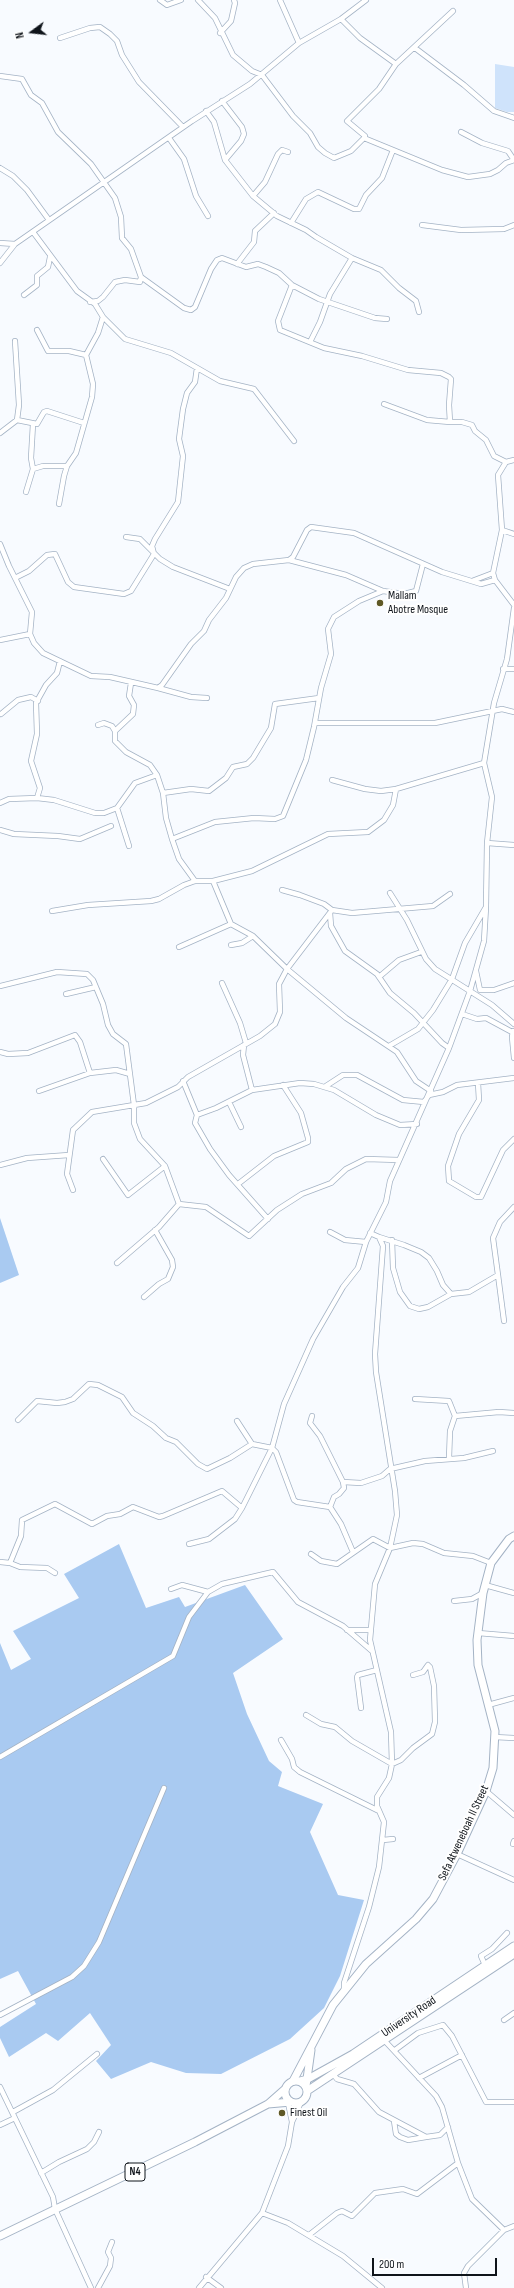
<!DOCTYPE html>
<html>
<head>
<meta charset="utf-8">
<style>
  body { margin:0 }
  #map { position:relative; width:514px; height:2288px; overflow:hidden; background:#f8fbff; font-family:"Sofia Sans Condensed",sans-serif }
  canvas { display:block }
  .north { position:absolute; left:12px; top:12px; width:40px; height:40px; -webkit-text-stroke:3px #fff; paint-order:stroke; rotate:255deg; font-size:11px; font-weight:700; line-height:16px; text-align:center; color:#0f141a }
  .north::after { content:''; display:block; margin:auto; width:14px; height:18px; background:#0f141a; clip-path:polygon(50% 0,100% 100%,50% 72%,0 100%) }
  .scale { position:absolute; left:372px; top:2258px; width:125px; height:18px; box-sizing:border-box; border:2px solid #0f141a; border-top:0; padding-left:5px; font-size:12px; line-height:14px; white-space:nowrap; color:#0f141a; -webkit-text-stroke:3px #fff; paint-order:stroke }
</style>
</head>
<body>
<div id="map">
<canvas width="514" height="2288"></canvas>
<div class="north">N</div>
<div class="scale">200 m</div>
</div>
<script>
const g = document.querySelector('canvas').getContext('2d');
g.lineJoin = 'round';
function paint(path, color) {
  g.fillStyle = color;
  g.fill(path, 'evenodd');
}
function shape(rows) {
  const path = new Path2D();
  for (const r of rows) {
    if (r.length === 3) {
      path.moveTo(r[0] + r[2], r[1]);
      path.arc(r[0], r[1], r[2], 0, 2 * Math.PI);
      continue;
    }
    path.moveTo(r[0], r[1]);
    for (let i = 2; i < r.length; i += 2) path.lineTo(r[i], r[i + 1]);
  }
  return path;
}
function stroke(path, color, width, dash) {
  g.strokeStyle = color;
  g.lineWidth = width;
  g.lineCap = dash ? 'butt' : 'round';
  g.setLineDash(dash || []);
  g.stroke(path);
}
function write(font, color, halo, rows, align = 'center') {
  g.font = font + ' "Sofia Sans Condensed",sans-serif';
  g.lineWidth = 4;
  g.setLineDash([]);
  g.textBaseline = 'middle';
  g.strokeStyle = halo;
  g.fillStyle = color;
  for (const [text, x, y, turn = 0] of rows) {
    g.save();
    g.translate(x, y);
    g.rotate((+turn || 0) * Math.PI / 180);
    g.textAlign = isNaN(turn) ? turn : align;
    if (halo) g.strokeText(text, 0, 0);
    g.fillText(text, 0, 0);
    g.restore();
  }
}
const green = shape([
  [495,64,514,67,514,112,507,112,495,108]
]);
const forest = shape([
  [0,1218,19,1275,0,1283],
  [119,1544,146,1608,179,1597,185,1607,245,1585,283,1639,233,1673,247,1714,269,1761,282,1772,278,1786,323,1804,310,1832,338,1895,364,1900,340,1976,324,2008,290,2039,221,2074,186,2073,151,2062,111,2079,96,2061,111,2045,90,2013,58,2041,46,2033,9,2057,0,2038,0,2027,36,2004,18,1971,0,1979,0,1643,11,1670,31,1659,13,1631,79,1598,64,1574]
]);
const minor = shape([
  [160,0,167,5,181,0],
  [198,0,215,18,233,55,252,71,262,75,293,116,310,133,318,147,325,153,334,158,351,151,364,138],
  [280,0,299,43],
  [341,19,360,38,396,64,453,11],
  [220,33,231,21,235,3,234,0],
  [60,38,90,28,100,27,110,34,117,41,122,55,139,82,183,127],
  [415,48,464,85,494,111,514,118],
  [396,64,379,89,347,121,365,136,364,138,442,170,468,177,490,174,498,170,506,163,514,160],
  [0,76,22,79,31,95,42,103,58,132,91,164,115,198,121,217,122,238,131,249,141,277,184,308,191,310,195,307,211,269,217,260,222,258,246,267,258,264,266,267,279,273,292,285,319,299,375,318,387,319],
  [222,101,242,127,244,134,241,141,225,160,253,196,277,216,306,230,316,237,352,258,381,270,399,288,416,301,419,312],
  [206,111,214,122,225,160],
  [461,132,482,143,508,151,514,160],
  [169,138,184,159,196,196,208,216],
  [0,168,13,176,27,190,49,220],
  [253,196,265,182,278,154,282,150,288,152],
  [291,223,306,199,318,192,354,209,359,209,366,195,382,178,393,150],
  [422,225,461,230,504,229,514,225],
  [33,232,77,291,95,304,103,317,98,333,86,355,93,384,92,397,76,453,67,466,64,476,59,504],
  [0,243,15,244],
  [0,263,15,244,192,121,250,84,299,43,341,19,366,0],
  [237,264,254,242,255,231,274,213],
  [292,285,278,321,280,330,324,348,362,356,408,370,441,373,449,377,451,379,449,405,450,422,462,422,472,425,475,431,486,440,494,456,506,462,514,460],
  [24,295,37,285,37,276,48,267,50,257],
  [90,302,98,301,103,297,115,282,125,280,140,282,141,277],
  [103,317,125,339,171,353,220,381,254,389,294,441],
  [37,330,48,351,69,351,86,355],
  [310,342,320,322,330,294,352,258],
  [384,404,427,420,450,422],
  [17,420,37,424,44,412,47,411,84,423],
  [0,433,17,420,19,405,15,341],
  [33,469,31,458,33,424],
  [26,492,33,469,43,466,67,466],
  [502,530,514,534],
  [126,537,140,539,160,559,173,567,230,589],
  [0,544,9,566,32,612,30,634,34,643,43,653,91,676,110,677,158,688,162,685,191,644,204,631,209,620,226,598,236,577,244,568,253,564,289,560,293,557,307,530,311,527,354,533,442,572,481,584,495,580,514,605],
  [289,560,346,575,383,591,404,594,416,591,423,564],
  [15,578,29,571,47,555,55,554,68,582,74,587,124,594,131,591,154,554,152,546,155,539,178,502,183,456,179,439,183,409,187,393,195,382,197,368],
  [495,580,493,573,502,530,498,475,506,462],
  [472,581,493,573],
  [0,640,30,634],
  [60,661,57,673,46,685,36,703,37,734,31,761,40,788,37,798,54,800,95,813,104,813,117,808,135,783,157,775],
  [503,669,514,669],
  [131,683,129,696,134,705,133,714,115,731,115,741,126,752,150,765,157,775,163,793,166,818,172,839,179,859,195,881],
  [158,688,191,697,207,698],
  [1,714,18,700,31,697,38,701],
  [315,723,435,723,502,709,514,712],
  [98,725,104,723,112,726,115,731],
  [332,780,365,789,381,791,396,789],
  [163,793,191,789,209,791,226,778,233,767,247,764,253,758,271,728,275,704,319,698],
  [0,803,9,799,37,798],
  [117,808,129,846],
  [0,830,14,834,58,836,80,839,111,826],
  [172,839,215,822,254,818,275,819,283,816,306,760,314,727,321,688,331,654,328,629,334,617,359,601,383,591],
  [487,843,514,845],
  [213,881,231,924,253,936,287,969,346,1018,397,1052,416,1081,431,1091],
  [282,890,300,895,324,904,332,910,352,913,433,906,450,894],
  [390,893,407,920,426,959,435,969,492,1005,514,1024],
  [52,911,88,905,151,901,159,899,184,885,195,881,213,881,252,871,328,834,368,832,384,820,393,805,396,789,484,763],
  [330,913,331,926,345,951,377,974,390,993,414,1013,442,1043,449,1048],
  [231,945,242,943,253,936],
  [179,947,231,924],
  [476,971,480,990,494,990,514,983],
  [379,977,399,960,421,952],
  [222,983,240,1023,246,1043],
  [0,986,57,972,87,974,93,980,103,1004,108,1025,113,1034,126,1044,134,1105,134,1123,140,1139,165,1166,179,1204,159,1227,117,1263],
  [66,994,96,987],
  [462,1014,477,1019,486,1018,512,1032],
  [513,1031,512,1037,514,1058],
  [244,1045,243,1055,252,1090],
  [389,1046,418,1029,433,1010,452,979,465,943,486,907,487,843,492,797,484,763,494,703,507,659,514,608],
  [0,1052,8,1054,28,1053,75,1035,80,1042,90,1073],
  [183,1081,197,1115],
  [478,1083,479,1100,459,1134,448,1166,449,1181,476,1197,481,1197,503,1150,514,1139],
  [326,1086,343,1075,357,1075,403,1100,424,1102,429,1095,443,1092,457,1085,514,1078],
  [39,1091,90,1073,116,1070,130,1074],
  [229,1102,241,1127],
  [103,1159,128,1195,165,1166],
  [0,1165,27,1158,69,1155],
  [238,1184,274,1156,308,1142,308,1138,301,1113,283,1085],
  [73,1190,67,1174,73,1130,92,1112,146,1103,178,1087,188,1077,260,1036,275,1024,280,1012,279,984,287,969,332,910],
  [179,1204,206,1207,249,1236,277,1210,302,1194,331,1183,346,1169,366,1159,399,1160],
  [268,1219,229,1175,210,1149,195,1123,197,1115,216,1108,252,1090,300,1083,314,1084,334,1090,376,1115,400,1125,417,1124],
  [330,1232,345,1240,366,1242],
  [379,1237,404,1245,421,1252,429,1258,437,1271,443,1285,451,1294],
  [392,1240,393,1268,400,1292,410,1306,419,1309,428,1307,451,1294,469,1292,498,1275,493,1238,500,1222,514,1207],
  [498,1275,504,1321],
  [144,1297,159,1284,168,1279,173,1267,172,1260,155,1230],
  [415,1399,449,1401,455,1416],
  [312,1416,310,1423,320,1436,343,1482,361,1483,382,1476,390,1469,425,1461,464,1458,493,1451],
  [18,1420,37,1401,57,1403,65,1402,73,1399,89,1384,98,1385,122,1397,133,1413,153,1426,166,1438,176,1442,198,1464,207,1469,230,1458,252,1444],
  [237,1421,252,1444,272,1448,276,1452,294,1500,297,1502,330,1507,341,1524,353,1552],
  [449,1458,450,1431,455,1416,499,1412,514,1413],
  [330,1507,334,1497,339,1494,344,1488,343,1482],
  [189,1544,209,1539,235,1519,242,1508],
  [311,1554,321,1561,337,1564,373,1539,390,1548,413,1543,423,1544,444,1553,473,1556,491,1563],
  [0,1562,10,1563],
  [55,1573,47,1568,20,1567,10,1563,21,1536,22,1520,55,1504,92,1524,107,1516,120,1514,133,1507,159,1517,163,1516,222,1491,242,1508,272,1448,284,1404,313,1339,343,1287,358,1268,366,1242,386,1202,390,1181,449,1048,470,991,484,941,486,907],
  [485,1585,514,1593],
  [171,1589,182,1585,208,1592,222,1584,273,1572,298,1602,343,1626,372,1651],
  [454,1601,472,1599,483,1593],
  [347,1630,369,1630],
  [478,1633,514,1636],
  [488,1705,514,1698],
  [361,1708,357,1677,358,1675,377,1670],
  [306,1715,321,1724,335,1727,352,1741,392,1764,401,1760,413,1748,432,1734,435,1722,434,1686,430,1667,428,1665,423,1672,413,1675],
  [494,1737,514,1738],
  [281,1740,292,1759,294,1767,300,1772,379,1811],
  [0,1757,173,1656,189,1617,208,1592],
  [486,1791,514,1815],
  [383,1840,393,1839],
  [513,1844,514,1841],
  [457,1854,514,1880],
  [485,1965,481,1956,492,1949,507,1933],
  [344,1990,344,1983,369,1907,379,1867,384,1822,377,1806,377,1797,389,1778,392,1764,391,1732,370,1640,375,1584,390,1548,397,1515,395,1491,376,1372,375,1354,383,1246,379,1237,370,1233],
  [0,2015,72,1977,84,1966,99,1942,164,1788],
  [504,2020,514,2013],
  [384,2040,436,2096,442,2107,458,2163,472,2199,504,2230,514,2226],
  [395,2050,418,2033,443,2025,452,2036,486,2102,514,2102],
  [333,2074,337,2079,354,2084,379,2112,426,2137,440,2135,448,2127],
  [419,2078,462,2055],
  [0,2087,53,2197,55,2209,91,2288],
  [287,2098,292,2122],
  [13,2112,53,2090,97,2054],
  [394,2121,396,2134,400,2137,408,2140,426,2137],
  [0,2125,15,2118],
  [41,2173,59,2162,87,2149,94,2142,99,2132],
  [262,2213,288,2223,343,2256,382,2288],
  [309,2235,337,2213,342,2211,352,2216,375,2193,403,2189,417,2194,458,2163],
  [206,2277,221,2288],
  [98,2288,110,2266,111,2258,108,2252,112,2242],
  [199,2288,262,2213,288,2146,292,2122,301,2102],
  [466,2288,464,2273,468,2266,504,2230]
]);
const primary = shape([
  [293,2081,333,2005,366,1964,416,1919,433,1899,457,1854,486,1791,493,1768,495,1731,478,1665,477,1640,483,1593,491,1563,509,1539,514,1536],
  [306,2086,311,2050]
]);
const trunk = shape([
  [296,2092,11],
  [300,2081,308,2079,353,2054,514,1946],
  [307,2091,514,1954],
  [268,2104,291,2102],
  [0,2236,195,2142,268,2104,285,2089]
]);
const markers = [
  [380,603,4,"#5e5825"],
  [282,2113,4,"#5e5825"]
];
const shields = [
  [135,2172,20]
];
const shieldNames = [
  ["N4",135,2172]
];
const poiNames = [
  ["Mallam",388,596],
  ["Abotre Mosque",388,610],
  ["Finest Oil",290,2113]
];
const streetNames = [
  ["Sefa Atweneboah II Street",464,1833,-65],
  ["University Road",409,2017,-34]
];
paint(green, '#cfe3fb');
paint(forest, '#a9caf1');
stroke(minor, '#a4b3c5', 6);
stroke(primary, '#a4b3c5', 9);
stroke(trunk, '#a4b3c5', 9);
stroke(minor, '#fff', 4.5);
stroke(primary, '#fff', 7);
stroke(trunk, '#fff', 7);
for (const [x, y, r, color] of markers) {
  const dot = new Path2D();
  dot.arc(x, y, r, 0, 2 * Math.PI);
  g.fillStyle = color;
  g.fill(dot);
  stroke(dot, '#fff', 1.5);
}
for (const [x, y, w] of shields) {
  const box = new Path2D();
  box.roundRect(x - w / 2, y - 9, w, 18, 3);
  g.fillStyle = '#fff';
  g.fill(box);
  stroke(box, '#0f141a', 1);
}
write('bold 11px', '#0f141a', null, shieldNames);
write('12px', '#0f141a', '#fff', poiNames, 'left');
write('12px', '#0f141a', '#fff', streetNames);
</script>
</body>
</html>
